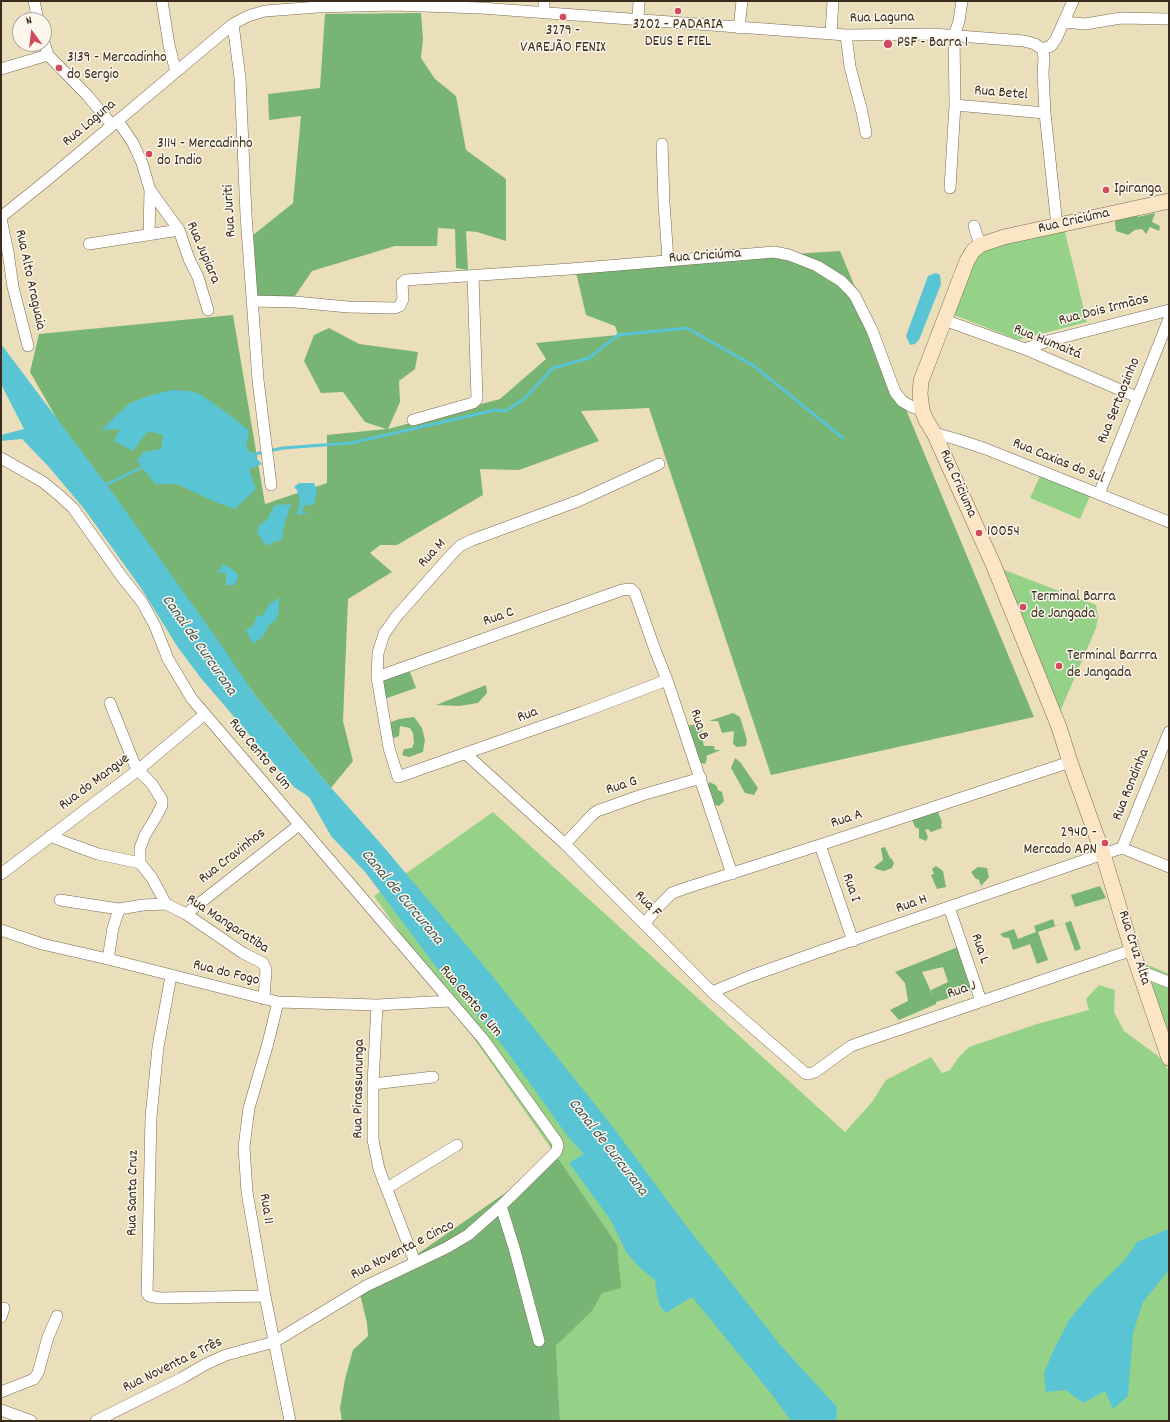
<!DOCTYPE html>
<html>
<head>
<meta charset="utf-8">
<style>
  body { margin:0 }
  #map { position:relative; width:1170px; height:1422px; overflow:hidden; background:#ebdfbb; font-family:Dekko,sans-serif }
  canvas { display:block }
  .frame { position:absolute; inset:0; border:2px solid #3b2a1e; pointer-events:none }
  .north { position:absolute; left:12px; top:12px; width:40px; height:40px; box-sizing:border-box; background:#fbf7ec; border:1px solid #aea59a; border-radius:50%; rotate:345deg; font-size:11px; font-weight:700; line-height:16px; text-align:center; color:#3b2a1e }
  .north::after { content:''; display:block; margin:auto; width:14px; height:18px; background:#d1495b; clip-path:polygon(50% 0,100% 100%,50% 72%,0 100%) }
</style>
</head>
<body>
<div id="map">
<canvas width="1170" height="1422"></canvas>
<div class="frame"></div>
<div class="north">N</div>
</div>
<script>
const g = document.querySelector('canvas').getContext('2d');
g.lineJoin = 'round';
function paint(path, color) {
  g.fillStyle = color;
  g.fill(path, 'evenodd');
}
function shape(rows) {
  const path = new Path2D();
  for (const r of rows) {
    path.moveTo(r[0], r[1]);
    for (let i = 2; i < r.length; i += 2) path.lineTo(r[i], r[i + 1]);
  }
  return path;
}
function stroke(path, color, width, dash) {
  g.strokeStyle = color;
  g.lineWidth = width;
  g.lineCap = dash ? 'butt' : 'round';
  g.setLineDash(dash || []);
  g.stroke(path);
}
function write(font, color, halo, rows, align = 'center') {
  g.font = font + ' Dekko,sans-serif';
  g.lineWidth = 3;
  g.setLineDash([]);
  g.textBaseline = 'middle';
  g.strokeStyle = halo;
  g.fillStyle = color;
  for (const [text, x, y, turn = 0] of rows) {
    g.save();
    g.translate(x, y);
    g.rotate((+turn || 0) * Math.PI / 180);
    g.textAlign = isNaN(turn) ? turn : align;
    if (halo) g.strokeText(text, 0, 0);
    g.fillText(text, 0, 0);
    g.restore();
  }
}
const green = shape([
  [1062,220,1087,322,1018,340,944,311,974,244],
  [1041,474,1090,496,1080,519,1030,498],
  [999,568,1096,605,1098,617,1096,628,1059,714],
  [493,812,845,1132,872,1102,886,1080,931,1057,942,1073,950,1070,958,1058,969,1047,1037,1024,1089,1010,1086,999,1099,985,1115,990,1114,1012,1124,1031,1162,1059,1169,1072,1169,1420,1156,1421,560,1421,556,1346,593,1310,602,1293,557,1157,374,896],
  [1141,962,1169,974,1169,1049]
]);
const forest = shape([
  [421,13,423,39,421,58,435,79,456,96,466,150,506,179,506,241,477,232,466,231,468,270,456,268,455,229,438,228,437,246,395,246,312,271,295,296,257,296,252,236,293,203,301,116,269,120,268,94,320,88,325,14],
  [1133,210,1138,217,1155,213,1152,222,1160,226,1159,231,1150,227,1146,234,1142,229,1135,230,1128,235,1116,231,1115,223,1116,215],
  [840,251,1034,717,771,775,649,408,581,411,599,441,519,470,480,469,483,495,397,545,380,545,370,553,392,572,348,599,343,721,353,761,331,788,254,694,57,419,30,372,39,334,233,315,265,504,327,483,327,435,386,429,365,422,343,392,321,393,304,361,314,335,329,328,359,344,418,352,415,369,399,381,400,402,388,429,500,399,546,359,536,343,618,335,615,326,586,315,575,268],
  [407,664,416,688,384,699,382,671],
  [486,685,487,693,478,703,459,706,436,705],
  [733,713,740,717,747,740,746,746,737,747,733,744,734,731,722,733,718,721,709,721],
  [414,717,422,728,425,740,423,752,409,757,402,755,404,749,412,748,414,743,413,733,410,728,400,726,399,736,391,739,389,723,399,719],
  [698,724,703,729,701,732,704,746,714,746,715,750,721,750,706,756,707,759,705,764,698,762,686,726],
  [735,758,740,762,758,788,754,795,745,793,731,768],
  [709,782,716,785,718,790,722,792,724,801,719,806,711,804,707,792],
  [938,812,942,822,941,824,942,828,931,832,928,829,925,830,928,837,926,841,919,838,919,829,915,827,911,817],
  [885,847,890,858,892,859,894,863,892,868,884,871,876,869,874,867,883,860,881,848],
  [936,866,943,871,946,887,937,889,931,875,934,874,932,869],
  [978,867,987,868,989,877,981,886,979,880,975,878,971,872],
  [1100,886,1106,898,1075,907,1071,895],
  [1053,919,1055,926,1071,921,1081,949,1075,951,1065,923,1038,932,1048,960,1037,964,1030,944,1013,950,1009,938,1003,937,1000,934,1014,929,1018,939,1036,932,1034,926],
  [958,947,974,990,936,1002,936,1004,899,1020,890,1010,908,1001,905,983,895,972],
  [943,967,948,982,931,990,934,998,922,972],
  [557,1157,617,1245,621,1288,602,1293,593,1310,556,1346,560,1421,342,1421,340,1408,345,1379,353,1350,368,1336,367,1323,360,1294]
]);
const water = shape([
  [936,273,940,275,941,284,919,340,915,344,910,345,906,336,928,276],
  [1,344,112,492,215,636,254,694,326,782,382,845,494,978,613,1127,684,1223,782,1347,837,1407,836,1421,791,1421,770,1392,692,1297,666,1313,660,1306,657,1295,655,1280,639,1267,627,1253,610,1219,569,1163,584,1154,569,1138,506,1050,459,991,437,968,366,873,331,836,309,797,294,787,200,677,177,646,141,588,85,510,49,467,22,439,1,441,1,435,24,429,1,384],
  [173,390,190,391,200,394,235,419,249,431,246,448,262,464,249,469,256,489,235,509,213,501,177,484,155,484,137,461,144,452,161,449,163,435,148,431,133,451,114,441,120,429,101,430,130,403,148,396],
  [299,483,314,483,317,491,314,504,304,506,302,511,308,513,297,515,300,503,299,497,297,490,294,487],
  [291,504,284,526,282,540,274,542,266,546,257,532,259,525,266,521,275,505],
  [224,564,232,569,239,576,234,585,226,585,226,573,217,572],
  [279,597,279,611,276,620,269,625,263,636,253,644,246,630,254,625,256,617,263,615,269,605],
  [1169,1229,1169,1270,1143,1302,1133,1333,1128,1396,1113,1409,1105,1391,1083,1403,1066,1390,1046,1392,1044,1373,1054,1349,1070,1319,1093,1291,1124,1261,1137,1242]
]);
const stream = shape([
  [269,451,283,448,351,443,495,410,506,411,524,399,553,368,589,358,618,335,687,328,754,366,843,438],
  [250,455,264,452],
  [103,486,145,466]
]);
const street = shape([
  [34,1,38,20],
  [162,1,169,45,176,72],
  [544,13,544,1],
  [638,19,639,1],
  [1064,22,1085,24,1121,18,1169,19],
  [233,24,240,78,246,215,258,380,271,485],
  [739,28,742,1],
  [831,33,833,1],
  [846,35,850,67,862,112,866,133],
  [44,42,48,55,87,95,112,125],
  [1042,49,1051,46,1056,39,1073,1],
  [1,69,48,55],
  [955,105,1045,113],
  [118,121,133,143,142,163,150,190,179,230,189,259,198,277,208,310],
  [662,144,664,203,668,260],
  [950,188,955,105,954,36,959,21,962,1],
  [1,217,47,180,233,24,248,16,265,11,318,7,394,5,481,8,846,35,933,34,1024,41,1035,44,1042,49,1044,57,1043,73,1045,113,1057,226],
  [1,219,8,252,13,287,28,346],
  [974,226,980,245],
  [149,235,150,190],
  [89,244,179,230],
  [252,301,295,302,348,307,395,308,400,306,403,299,402,283,406,280,570,269,774,252,789,255,817,266,841,281,849,289,855,296,872,330,895,392,902,401,912,407,922,410],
  [944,320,1025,349,1137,397],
  [1025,349,1048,341,1169,310],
  [413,420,473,403,477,399,473,276],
  [934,433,959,440,986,449,1169,522],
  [1,458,43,482,60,496,73,508,122,577,142,602,155,626,168,659,192,699,483,1039,557,1142,558,1146,556,1152,501,1206,468,1235,446,1248,366,1286,274,1342,226,1355,206,1364,182,1378,96,1421],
  [659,464,578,501,472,540,460,546,451,555,396,617,384,634,378,653,377,677,389,748,398,777,583,712,667,680],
  [1099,494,1169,319],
  [377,677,622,590,631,589,635,593,655,650,667,680,732,874],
  [110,703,134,763,138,770,152,784,162,800,162,805,157,815,145,835,140,848,140,863],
  [466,754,565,844,712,992,805,1073,808,1074,815,1072,851,1046,865,1041,1132,950],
  [50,836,73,845,98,854,140,863,152,878,166,904,186,914,243,953,263,963,266,970,264,999],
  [565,844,592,815,597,811,642,795,701,778],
  [820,845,853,941],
  [1122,848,1169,732],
  [1122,848,1169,867],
  [1,874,138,770,205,714],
  [60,900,119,909],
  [949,907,981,1001],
  [186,914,299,825],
  [645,923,658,907,672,893,683,889,820,845,1070,762],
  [1,930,42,944,108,959,278,1002,377,1005,449,1001],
  [108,959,113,928,119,909,143,905,166,904],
  [1140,971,1169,982],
  [171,976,158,1047,151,1117,147,1293,149,1296,160,1298,265,1296],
  [712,992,748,977,818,952,1103,854,1122,848],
  [278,1002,268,1043,249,1108,244,1147,247,1192,265,1296,290,1421],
  [377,1005,373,1084,373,1140,379,1169,415,1262],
  [373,1084,433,1077],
  [387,1188,457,1145],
  [501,1206,515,1251,539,1341],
  [1,1317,4,1308],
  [1,1392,34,1379,38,1373,48,1337,57,1316],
  [1,1410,31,1421]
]);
const secondary = shape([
  [1169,201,1004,237,980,245,973,251,967,261,921,381,920,394,922,410,926,420,934,433,993,564,1059,727,1070,762,1103,854,1132,950,1169,1058]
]);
const markers = [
  [678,11,4,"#d1495b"],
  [563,17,4,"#d1495b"],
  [888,44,5,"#d1495b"],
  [59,68,4,"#d1495b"],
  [149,154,4,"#d1495b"],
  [1106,190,4,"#d1495b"],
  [979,533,4,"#d1495b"],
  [1023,607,4,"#d1495b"],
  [1059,666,4,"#d1495b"],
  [1105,843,4,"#d1495b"]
];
const streetNames = [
  ["Rua Laguna",882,19,-1],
  ["Rua Betel",1001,94,5],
  ["Rua Laguna",90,124,-40],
  ["Rua Juriti",231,211,-93],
  ["Rua Criciúma",1074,222,-13],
  ["Rua Jupiara",202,253,67],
  ["Rua Criciúma",705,257,-4],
  ["Rua Alto Araguaia",29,280,78],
  ["Rua Dois Irmãos",1104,311,-14],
  ["Rua Humaitá",1047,343,22],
  ["Rua Sertaozinho",1120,401,-68],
  ["Rua Caxias do Sul",1058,462,22],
  ["Rua Criciuma",957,484,66],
  ["Rua M",433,554,-47],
  ["Rua C",499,618,-20],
  ["Rua",528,716,-20],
  ["Rua B",698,725,71],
  ["Rua Cento e Um",259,755,50],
  ["Rua do Mangue",95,783,-37],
  ["Rua Rondinha",1132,785,-68],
  ["Rua G",622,787,-18],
  ["Rua A",847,820,-18],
  ["Rua Cravinhos",233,857,-38],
  ["Rua I",850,888,71],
  ["Rua F",647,905,45],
  ["Rua H",912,905,-19],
  ["Rua Mangaratiba",227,925,33],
  ["Rua Cruz Alta",1133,948,72],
  ["Rua L",979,949,71],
  ["Rua do Fogo",226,974,14],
  ["Rua J",962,991,-19],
  ["Rua Cento e Um",470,1002,50],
  ["Rua Pirassununga",360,1089,-89],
  ["Rua Santa Cruz",134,1193,-89],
  ["Rua 11",265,1209,81],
  ["Rua Noventa e Cinco",403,1251,-27],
  ["Rua Noventa e Três",173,1366,-26]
];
const poiNames = [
  ["3202 - PADARIA",678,26,"center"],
  ["DEUS E FIEL",678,43,"center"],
  ["3279 -",563,32,"center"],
  ["VAREJÃO FENIX",563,49,"center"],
  ["PSF - Barra 1",897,44],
  ["3139 - Mercadinho",67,59],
  ["do Sergio",67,76],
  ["3114 - Mercadinho",157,145],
  ["do Indio",157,162],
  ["Ipiranga",1114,190],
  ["10054",987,533],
  ["Terminal Barra",1031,598],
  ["de Jangada",1031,615],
  ["Terminal Barrra",1067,657],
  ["de Jangada",1067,674],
  ["2940 -",1097,834,"right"],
  ["Mercado APN",1097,851,"right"]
];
const waterNames = [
  ["Canal de Curcurana",198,646,55],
  ["Canal de Curcurana",401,898,50],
  ["Canal de Curcurana",607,1148,52]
];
paint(green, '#95d287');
paint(forest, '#78b474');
paint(water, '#59c4d4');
stroke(stream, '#59c4d4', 3);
stroke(street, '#796955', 12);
stroke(secondary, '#796955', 16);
stroke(street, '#fff', 11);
stroke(secondary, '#fce5c4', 15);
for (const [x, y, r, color] of markers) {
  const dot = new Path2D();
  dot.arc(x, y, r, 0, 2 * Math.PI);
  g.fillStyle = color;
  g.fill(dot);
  stroke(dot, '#fbf7ec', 1.5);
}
write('15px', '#3b2a1e', '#fbf7ec', streetNames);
write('15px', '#3b2a1e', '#fbf7ec', poiNames, 'left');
write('italic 16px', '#445855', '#fbf7ec', waterNames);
</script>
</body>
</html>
